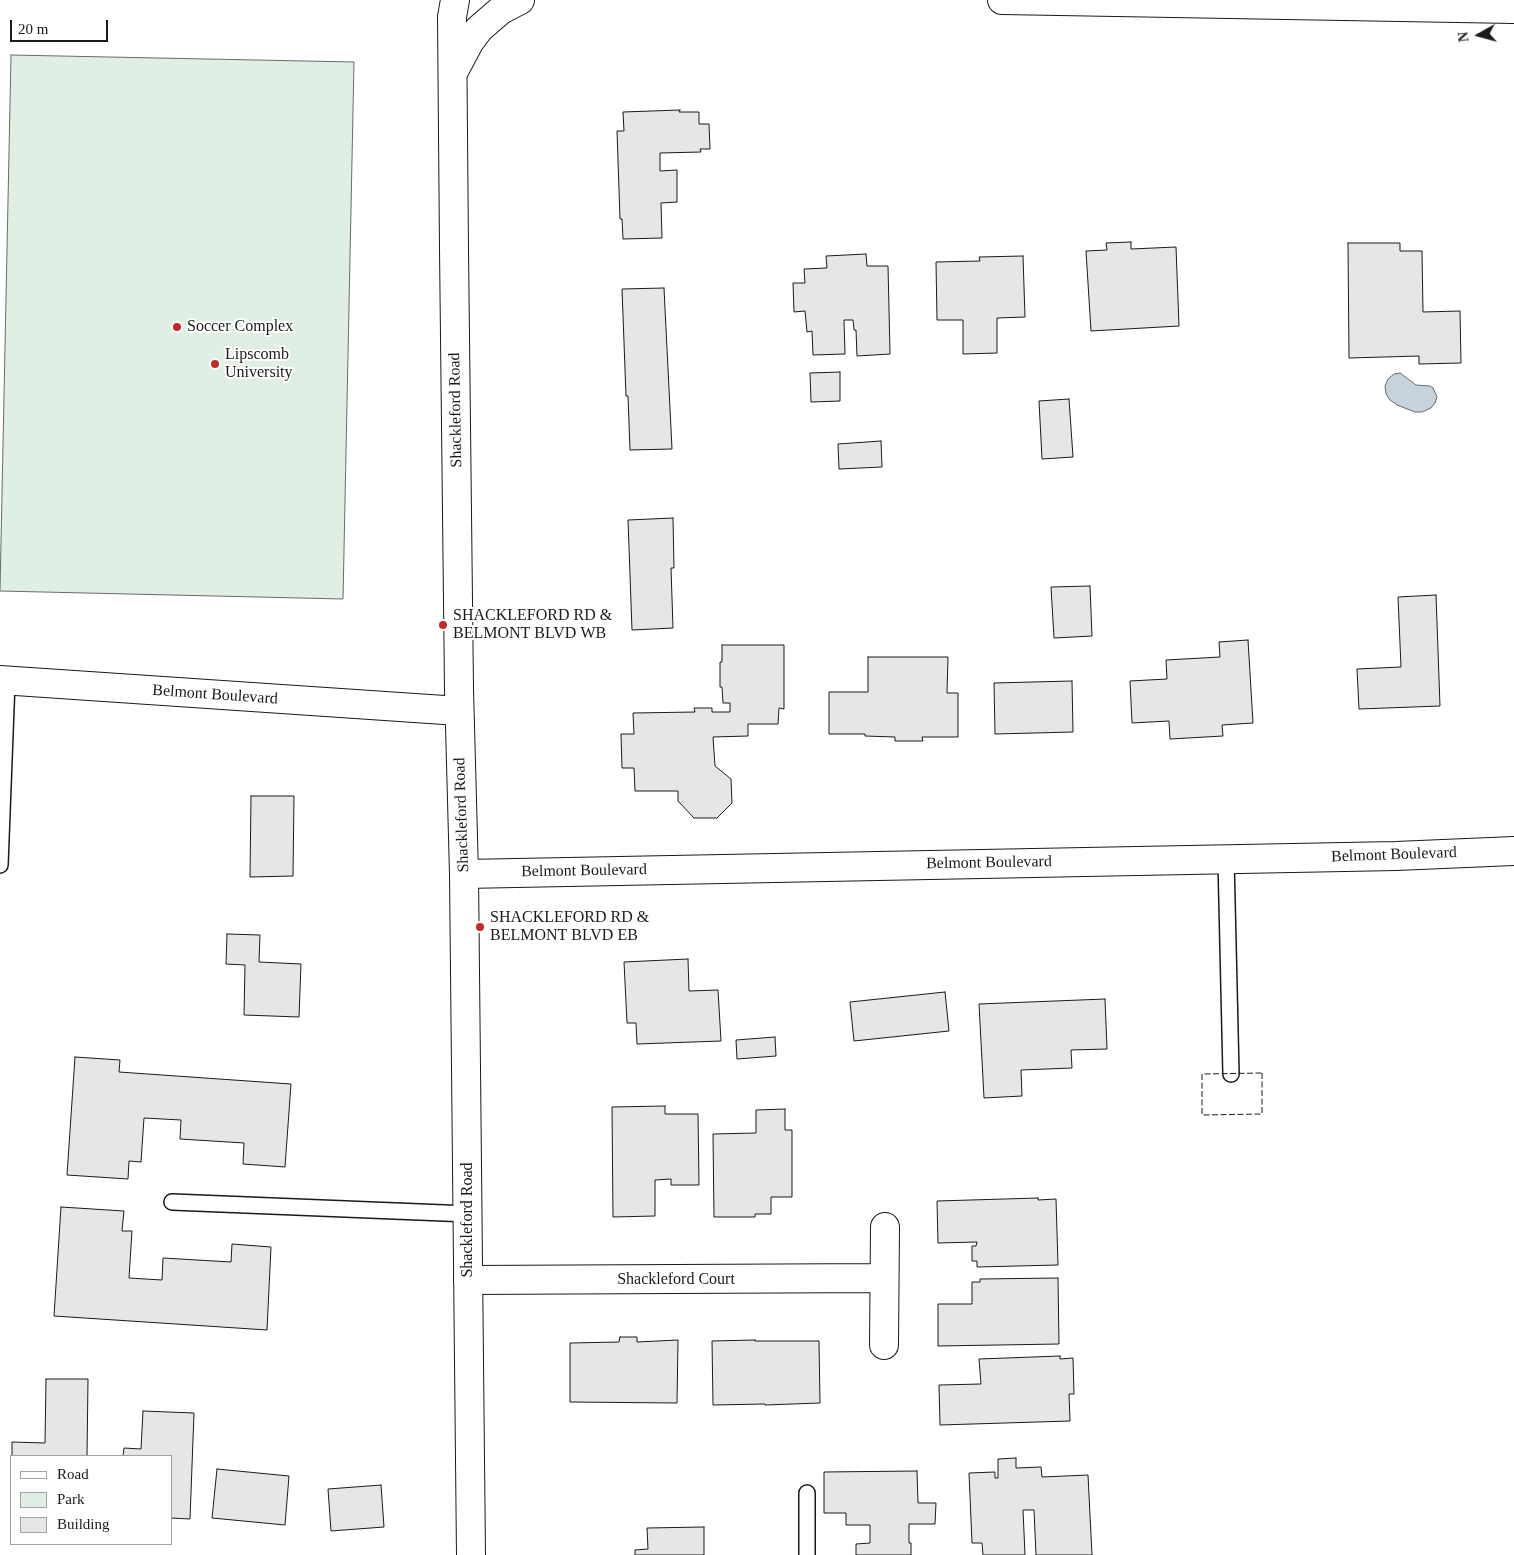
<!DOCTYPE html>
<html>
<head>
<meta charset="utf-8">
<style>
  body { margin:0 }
  #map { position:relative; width:1514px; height:1555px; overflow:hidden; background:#fff; font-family:"Times New Roman",serif }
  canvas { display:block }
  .legend { position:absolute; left:10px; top:1455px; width:162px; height:90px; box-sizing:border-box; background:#fff; border:1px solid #a3a3a3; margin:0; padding:6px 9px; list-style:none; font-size:15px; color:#1a1a1a }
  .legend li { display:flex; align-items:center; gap:10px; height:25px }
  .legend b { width:25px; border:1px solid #a3a3a3 }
  .north { position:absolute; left:1454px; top:10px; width:50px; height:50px; -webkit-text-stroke:4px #fff; paint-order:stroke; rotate:263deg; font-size:14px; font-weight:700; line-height:20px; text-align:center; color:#1a1a1a }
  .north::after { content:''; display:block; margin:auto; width:18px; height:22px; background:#1a1a1a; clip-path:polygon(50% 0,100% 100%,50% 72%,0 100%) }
  .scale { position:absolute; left:10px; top:20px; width:98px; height:22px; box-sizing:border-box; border:2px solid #1a1a1a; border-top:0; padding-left:6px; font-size:15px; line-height:18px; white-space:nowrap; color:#1a1a1a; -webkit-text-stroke:4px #fff; paint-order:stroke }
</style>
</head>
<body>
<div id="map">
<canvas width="1514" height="1555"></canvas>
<ul class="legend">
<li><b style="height:6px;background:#fff"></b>Road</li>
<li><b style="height:14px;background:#e0efe3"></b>Park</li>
<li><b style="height:14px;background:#e6e6e6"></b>Building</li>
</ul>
<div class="north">N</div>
<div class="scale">20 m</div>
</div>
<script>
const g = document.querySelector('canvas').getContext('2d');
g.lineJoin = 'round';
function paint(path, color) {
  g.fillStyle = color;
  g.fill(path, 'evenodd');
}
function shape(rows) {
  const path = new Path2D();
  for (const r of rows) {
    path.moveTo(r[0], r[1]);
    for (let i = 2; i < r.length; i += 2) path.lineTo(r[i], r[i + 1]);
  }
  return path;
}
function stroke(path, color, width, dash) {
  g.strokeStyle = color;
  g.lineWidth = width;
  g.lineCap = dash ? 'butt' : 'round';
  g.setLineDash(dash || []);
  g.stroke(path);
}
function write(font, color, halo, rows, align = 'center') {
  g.font = font + ' "Times New Roman",serif';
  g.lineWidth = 4;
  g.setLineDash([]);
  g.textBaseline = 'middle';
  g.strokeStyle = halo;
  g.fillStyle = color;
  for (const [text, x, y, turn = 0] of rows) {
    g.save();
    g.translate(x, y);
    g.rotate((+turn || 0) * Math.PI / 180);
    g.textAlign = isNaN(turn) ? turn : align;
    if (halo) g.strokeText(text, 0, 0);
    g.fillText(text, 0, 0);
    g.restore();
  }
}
const green = shape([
  [11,55,354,62,343,599,0,591,11,55]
]);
const water = shape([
  [1400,373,1416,385,1430,386,1433,388,1437,397,1435,403,1431,408,1422,412,1415,412,1397,405,1390,400,1386,394,1385,386,1388,379,1394,374,1400,373]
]);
const building = shape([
  [680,110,679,112,699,112,699,124,709,124,710,149,700,149,701,152,660,153,660,171,677,170,677,202,661,203,662,238,623,239,622,219,620,219,617,131,624,131,623,112,680,110],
  [1131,242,1131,249,1176,247,1179,326,1091,331,1086,251,1107,250,1106,243,1131,242],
  [1348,243,1400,243,1400,251,1422,251,1423,312,1460,311,1461,363,1419,364,1419,356,1349,358,1348,243],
  [866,254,867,266,888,266,890,354,857,356,856,330,854,330,853,320,844,320,845,354,813,355,812,331,807,332,805,311,794,312,793,283,805,283,804,269,827,268,826,256,866,254],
  [1023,256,1025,317,997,318,997,353,963,354,963,320,937,320,936,262,980,261,979,257,1023,256],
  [664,288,672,449,630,450,628,396,626,396,622,289,664,288],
  [840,372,840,401,811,402,810,373,840,372],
  [1069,399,1073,457,1042,459,1039,401,1069,399],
  [881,441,882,467,839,469,838,444,881,441],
  [673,518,674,568,671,568,673,628,632,630,628,520,673,518],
  [1090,586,1092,636,1054,638,1051,587,1090,586],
  [1436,595,1440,706,1359,709,1357,669,1401,667,1398,597,1436,595],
  [1248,640,1253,723,1222,725,1223,736,1170,739,1169,721,1132,723,1130,681,1167,679,1166,660,1220,657,1219,642,1248,640],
  [722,645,784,645,784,709,779,708,778,724,748,724,748,736,713,737,715,766,731,779,732,803,717,818,694,818,678,801,678,791,635,791,634,768,622,768,621,734,634,734,633,713,695,712,694,708,712,708,712,712,730,712,730,703,723,703,722,687,720,687,720,662,722,662,722,645],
  [868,657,948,657,947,693,958,693,958,737,922,737,923,741,895,741,895,737,865,736,865,734,829,734,829,692,868,692,868,657],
  [1072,681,1073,732,995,734,994,683,1072,681],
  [251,796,294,796,293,876,250,877,251,796],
  [227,934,260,935,259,962,301,964,299,1017,244,1015,245,965,226,964,227,934],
  [688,959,689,991,718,990,721,1041,637,1044,636,1023,627,1023,624,962,688,959],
  [945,992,949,1031,854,1041,850,1002,945,992],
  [1105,999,1107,1049,1071,1050,1072,1068,1021,1070,1022,1096,984,1098,979,1004,1105,999],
  [775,1037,776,1056,737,1059,736,1040,775,1037],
  [75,1057,120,1060,119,1072,291,1084,285,1167,243,1164,244,1143,180,1139,181,1120,144,1118,141,1162,129,1161,128,1179,67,1175,75,1057],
  [665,1106,665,1114,698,1114,699,1185,671,1185,671,1179,655,1180,655,1216,613,1217,612,1107,665,1106],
  [785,1109,785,1130,792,1130,792,1197,771,1197,771,1214,755,1214,755,1217,714,1217,713,1134,756,1133,756,1110,785,1109],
  [1038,1198,1038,1200,1056,1199,1058,1265,977,1267,977,1261,972,1261,972,1246,976,1246,977,1242,938,1243,937,1201,1038,1198],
  [61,1207,124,1211,122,1231,132,1231,129,1278,162,1280,163,1258,231,1262,232,1244,271,1247,267,1330,54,1316,61,1207],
  [1058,1278,1059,1344,938,1346,938,1304,972,1304,972,1282,980,1282,980,1279,1058,1278],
  [620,1337,637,1337,637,1342,678,1340,677,1403,570,1402,570,1343,619,1342,620,1337],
  [755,1340,755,1341,819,1341,820,1403,765,1405,765,1404,713,1405,712,1341,755,1340],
  [1060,1356,1060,1359,1073,1358,1074,1394,1069,1394,1070,1421,940,1425,939,1385,981,1384,979,1359,1060,1356],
  [46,1379,88,1379,87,1456,12,1456,12,1442,45,1443,46,1379],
  [143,1411,194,1413,190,1519,171,1518,171,1456,123,1456,124,1448,141,1449,143,1411],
  [1016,1458,1016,1468,1041,1467,1042,1477,1088,1475,1092,1555,1036,1555,1034,1510,1023,1510,1025,1555,983,1555,982,1543,972,1543,969,1473,995,1472,995,1478,998,1478,998,1459,1016,1458],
  [217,1469,289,1476,285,1525,212,1518,217,1469],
  [917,1471,918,1503,936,1503,935,1524,909,1524,909,1543,911,1543,911,1555,856,1555,856,1544,870,1543,870,1525,846,1525,846,1513,824,1513,824,1472,917,1471],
  [381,1485,384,1527,331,1531,328,1489,381,1485],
  [704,1527,704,1555,635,1555,635,1550,648,1549,647,1528,704,1527]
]);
const service = shape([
  [1226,859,1231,1074],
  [0,865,7,681],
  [172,1202,469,1214],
  [807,1493,807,1555]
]);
const minor = shape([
  [464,874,1396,856,1514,851],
  [468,1280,884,1278],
  [884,1345,885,1227]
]);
const tertiary = shape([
  [455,0,452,17,454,249,459,689,464,874,471,1555],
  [453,73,470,41,479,29,501,10,520,0],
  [0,680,459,711]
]);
const secondary = shape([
  [1002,0,1514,9]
]);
const fence = shape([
  [1262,1073,1262,1114,1202,1115,1202,1074,1262,1073]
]);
const markers = [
  [177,327,5,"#c62828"],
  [215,364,5,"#c62828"],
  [443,625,5,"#c62828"],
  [480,927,5,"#c62828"]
];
const poiNames = [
  ["Soccer Complex",187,327],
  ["Lipscomb",225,355],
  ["University",225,373],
  ["SHACKLEFORD RD &",453,616],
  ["BELMONT BLVD WB",453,634],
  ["SHACKLEFORD RD &",490,918],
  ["BELMONT BLVD EB",490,936]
];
const streetNames = [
  ["Shackleford Road",456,410,-91],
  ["Belmont Boulevard",215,695,4],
  ["Shackleford Road",462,815,-92],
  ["Belmont Boulevard",1394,855,-2],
  ["Belmont Boulevard",989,863,-1],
  ["Belmont Boulevard",584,871,-1],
  ["Shackleford Road",468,1220,-90],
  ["Shackleford Court",676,1280]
];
paint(green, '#e0efe3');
stroke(green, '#6a6a6a', 1);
paint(water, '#c6d2dc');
stroke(water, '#6a6a6a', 1);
paint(building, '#e6e6e6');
stroke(building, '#1a1a1a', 1);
stroke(service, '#1a1a1a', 18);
stroke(minor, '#1a1a1a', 30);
stroke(tertiary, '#1a1a1a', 30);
stroke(secondary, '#1a1a1a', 30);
stroke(service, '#fff', 15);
stroke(minor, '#fff', 28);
stroke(tertiary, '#fff', 28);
stroke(secondary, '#fff', 28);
stroke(fence, '#1a1a1a', 1, [6, 2.5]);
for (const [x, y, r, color] of markers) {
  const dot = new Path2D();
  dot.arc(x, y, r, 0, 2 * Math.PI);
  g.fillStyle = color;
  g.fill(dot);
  stroke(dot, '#fff', 2);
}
write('16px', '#1a1a1a', '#fff', poiNames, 'left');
write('16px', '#1a1a1a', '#fff', streetNames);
</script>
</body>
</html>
